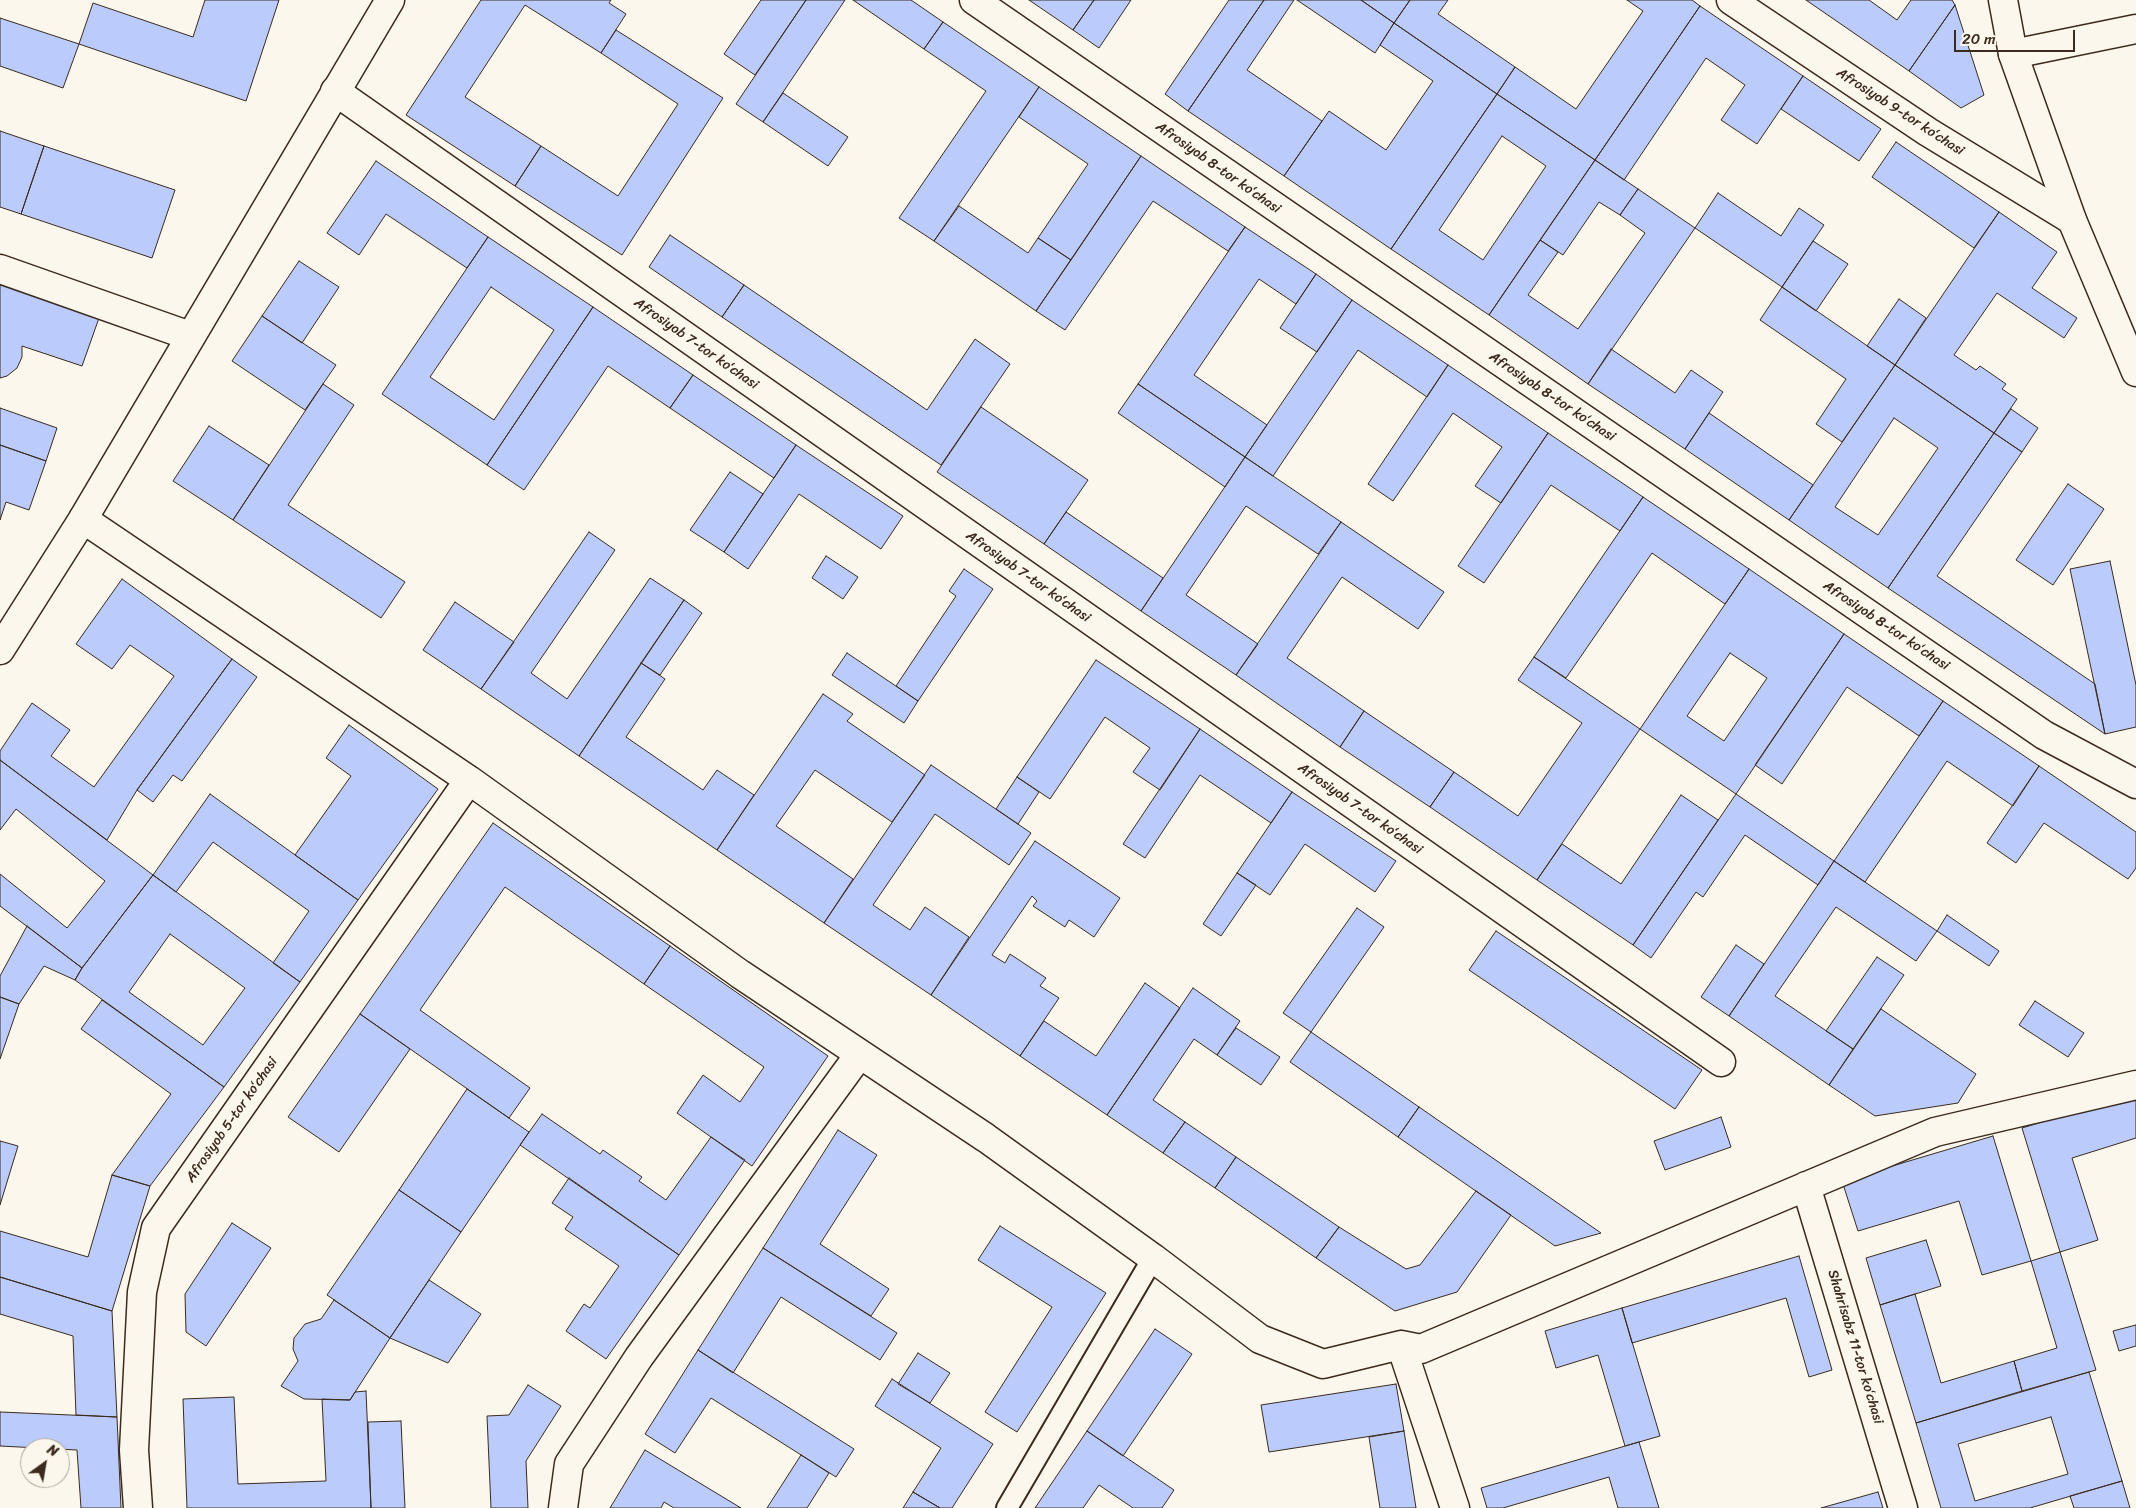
<!DOCTYPE html>
<html>
<head>
<meta charset="utf-8">
<style>
  body { margin:0 }
  #map { position:relative; width:2136px; height:1508px; overflow:hidden; background:#fbf7ec; font-family:Sriracha,sans-serif }
  canvas { display:block }
  .north { position:absolute; left:20px; top:1438px; width:50px; height:50px; box-sizing:border-box; background:#fbf7ec; border:1px solid #aea59a; border-radius:50%; rotate:32deg; font-size:14px; font-weight:700; line-height:20px; text-align:center; color:#3b2a1e }
  .north::after { content:''; display:block; margin:auto; width:18px; height:22px; background:#3b2a1e; clip-path:polygon(50% 0,100% 100%,50% 72%,0 100%) }
  .scale { position:absolute; left:1954px; top:30px; width:121px; height:22px; box-sizing:border-box; border:2px solid #3b2a1e; border-top:0; padding-left:6px; font-size:15px; line-height:18px; white-space:nowrap; color:#3b2a1e; -webkit-text-stroke:4px #fbf7ec; paint-order:stroke }
</style>
</head>
<body>
<div id="map">
<canvas width="2136" height="1508"></canvas>
<div class="north">N</div>
<div class="scale">20 m</div>
</div>
<script>
const g = document.querySelector('canvas').getContext('2d');
g.lineJoin = 'round';
function paint(path, color) {
  g.fillStyle = color;
  g.fill(path, 'evenodd');
}
function shape(rows) {
  const path = new Path2D();
  for (const r of rows) {
    path.moveTo(r[0], r[1]);
    for (let i = 2; i < r.length; i += 2) path.lineTo(r[i], r[i + 1]);
  }
  return path;
}
function stroke(path, color, width, dash) {
  g.strokeStyle = color;
  g.lineWidth = width;
  g.lineCap = dash ? 'butt' : 'round';
  g.setLineDash(dash || []);
  g.stroke(path);
}
function write(font, color, halo, rows, align = 'center') {
  g.font = font + ' Sriracha,sans-serif';
  g.lineWidth = 5;
  g.setLineDash([]);
  g.textBaseline = 'middle';
  g.strokeStyle = halo;
  g.fillStyle = color;
  for (const [text, x, y, turn = 0] of rows) {
    g.save();
    g.translate(x, y);
    g.rotate((+turn || 0) * Math.PI / 180);
    g.textAlign = isNaN(turn) ? turn : align;
    if (halo) g.strokeText(text, 0, 0);
    g.fillText(text, 0, 0);
    g.restore();
  }
}
const building = shape([
  [205,0,279,0,246,101,79,44,93,3,193,37,205,0],
  [481,0,611,0,609,3,626,14,601,53,525,5,465,97,541,146,515,186,406,115,481,0],
  [761,0,806,0,755,75,724,54,761,0],
  [806,0,845,0,763,122,736,104,806,0],
  [853,0,911,0,943,22,924,49,853,0],
  [1029,0,1094,0,1073,30,1029,0],
  [1094,0,1131,0,1099,48,1073,30,1094,0],
  [1229,0,1264,0,1188,111,1165,94,1229,0],
  [1264,0,1294,0,1247,70,1322,121,1284,176,1188,111,1264,0],
  [1297,0,1361,0,1394,23,1375,53,1297,0],
  [1361,0,1410,0,1394,23,1361,0],
  [1410,0,1448,0,1438,14,1515,67,1497,94,1394,23,1410,0],
  [1627,0,1692,0,1700,6,1595,160,1497,94,1515,67,1576,109,1643,11,1627,0],
  [1806,0,1869,0,1897,20,1911,0,1952,0,1955,5,1909,71,1806,0],
  [1955,5,1984,95,1961,108,1909,71,1955,5],
  [1700,6,1803,76,1757,144,1721,120,1745,85,1706,58,1624,180,1595,160,1700,6],
  [0,18,79,44,63,88,0,66,0,18],
  [943,22,1039,87,934,241,899,218,986,91,924,49,943,22],
  [1394,23,1497,94,1391,249,1284,176,1329,111,1386,150,1433,81,1380,45,1394,23],
  [616,30,723,98,622,255,515,186,541,146,618,196,678,104,601,53,616,30],
  [1803,76,1881,129,1859,161,1781,109,1803,76],
  [1039,87,1141,156,1071,260,1038,238,1088,164,1019,117,1039,87],
  [783,93,848,137,828,166,763,122,783,93],
  [1497,94,1595,160,1489,315,1391,249,1497,94],
  [1502,136,1546,166,1483,260,1439,230,1502,136],
  [0,131,44,146,21,214,0,207,0,131],
  [1896,142,1999,212,1974,248,1872,177,1896,142],
  [44,146,175,190,152,258,21,214,44,146],
  [1141,156,1245,227,1228,251,1153,201,1065,330,1036,311,1141,156],
  [1595,160,1638,189,1620,215,1599,202,1563,255,1540,240,1595,160],
  [376,161,488,237,467,268,386,214,359,255,327,233,376,161],
  [1638,189,1695,228,1588,384,1489,315,1540,240,1558,252,1528,295,1578,329,1645,233,1620,215,1638,189],
  [1718,193,1781,236,1799,208,1824,225,1782,287,1695,228,1718,193],
  [959,206,1028,253,1038,238,1071,260,1036,311,934,241,959,206],
  [1999,212,2057,252,2032,288,2077,318,2064,338,1997,293,1954,355,1976,370,1980,366,2006,384,2002,389,2017,399,1994,433,1895,365,1999,212],
  [1245,227,1316,274,1296,304,1259,279,1194,375,1267,425,1245,457,1138,384,1245,227],
  [670,235,744,285,722,317,649,267,670,235],
  [488,237,593,307,487,465,382,394,488,237],
  [491,287,554,330,494,420,430,377,491,287],
  [1813,241,1848,264,1816,311,1782,287,1813,241],
  [299,261,339,287,302,343,262,316,299,261],
  [1316,274,1352,300,1317,352,1280,328,1316,274],
  [0,284,99,318,82,366,22,346,22,357,17,368,7,376,0,378,0,284],
  [744,285,927,410,975,339,1010,364,941,465,722,317,744,285],
  [1782,287,1895,365,1842,442,1816,424,1846,379,1760,320,1782,287],
  [1899,299,1926,318,1895,365,1867,346,1899,299],
  [1352,300,1448,365,1427,397,1358,350,1273,476,1245,457,1352,300],
  [593,307,693,375,670,408,608,366,524,490,487,465,593,307],
  [262,316,336,365,305,410,232,361,262,316],
  [1611,349,1675,393,1691,370,1723,392,1685,449,1588,384,1611,349],
  [1448,365,1548,433,1501,503,1475,486,1502,447,1453,413,1393,501,1368,484,1448,365],
  [1895,365,1994,433,1888,588,1789,520,1895,365],
  [1894,418,1938,448,1878,535,1835,507,1894,418],
  [693,375,796,445,774,478,670,408,693,375],
  [323,384,354,405,288,505,405,582,381,618,233,520,323,384],
  [1138,384,1245,457,1225,487,1118,413,1138,384],
  [981,407,1088,480,1044,544,937,472,981,407],
  [0,408,57,428,46,461,0,445,0,408],
  [2011,409,2038,428,2022,452,1994,433,2011,409],
  [1709,413,1813,485,1789,520,1685,449,1709,413],
  [209,426,269,465,233,520,173,481,209,426],
  [1548,433,1643,497,1620,531,1551,485,1484,583,1458,566,1548,433],
  [1994,433,2022,452,1937,576,2095,684,2105,734,1888,588,1994,433],
  [0,445,46,461,29,510,6,502,0,520,0,445],
  [796,445,903,516,881,549,799,494,748,569,724,552,796,445],
  [1245,457,1341,522,1318,554,1246,506,1186,595,1258,644,1236,675,1141,611,1245,457],
  [730,472,763,494,724,552,690,530,730,472],
  [2068,484,2104,509,2053,585,2016,560,2068,484],
  [1643,497,1749,569,1725,604,1652,553,1566,678,1534,657,1643,497],
  [1066,512,1163,578,1141,611,1044,544,1066,512],
  [1341,522,1444,592,1418,629,1342,577,1287,658,1364,711,1340,747,1236,675,1341,522],
  [589,532,615,550,531,673,567,699,650,578,684,600,579,756,481,689,589,532],
  [826,556,858,577,843,599,812,578,826,556],
  [2110,561,2136,685,2136,727,2105,734,2070,569,2110,561],
  [964,569,993,589,918,701,896,686,956,596,949,591,964,569],
  [1749,569,1844,634,1736,794,1640,729,1749,569],
  [1730,653,1767,678,1724,741,1687,716,1730,653],
  [122,579,232,659,137,790,107,840,0,760,0,751,32,703,70,730,51,756,94,787,174,676,130,645,112,669,76,644,122,579],
  [684,600,702,613,660,675,641,663,684,600],
  [455,602,514,642,481,689,423,650,455,602],
  [1844,634,1943,701,1919,736,1847,687,1782,784,1755,765,1844,634],
  [847,653,918,701,904,723,832,675,847,653],
  [1534,657,1640,729,1537,880,1430,807,1454,772,1518,816,1582,723,1518,680,1534,657],
  [232,659,257,677,182,781,173,775,153,802,137,790,232,659],
  [1096,660,1200,729,1160,790,1133,772,1150,748,1105,717,1050,799,1017,777,1096,660],
  [641,663,665,679,626,737,703,790,717,770,754,795,717,850,579,756,641,663],
  [823,694,853,714,847,721,925,775,892,822,815,770,776,826,853,879,824,923,717,850,823,694],
  [1943,701,2039,766,2013,806,1947,761,1865,882,1834,861,1943,701],
  [1364,711,1454,772,1430,807,1340,747,1364,711],
  [349,725,438,789,358,900,295,855,351,776,326,758,349,725],
  [1200,729,1292,792,1271,823,1200,775,1145,858,1123,844,1200,729],
  [0,760,153,875,82,968,0,906,0,874,67,928,105,881,16,809,0,830,0,760],
  [931,765,1031,833,1009,865,935,814,873,905,910,930,925,907,969,937,931,995,824,923,931,765],
  [2039,766,2136,832,2136,868,2128,879,2044,823,2016,863,1987,843,2039,766],
  [1017,777,1039,792,1018,824,996,809,1017,777],
  [1292,792,1396,861,1375,892,1305,844,1270,895,1237,873,1292,792],
  [210,794,358,900,300,982,273,963,309,911,213,842,176,892,153,875,210,794],
  [1736,794,1834,861,1818,885,1745,835,1703,897,1696,892,1651,958,1633,945,1736,794],
  [1681,795,1718,820,1633,945,1537,880,1562,844,1621,884,1681,795],
  [493,823,670,946,644,984,505,887,420,1010,530,1088,509,1118,360,1014,493,823],
  [1035,841,1120,898,1094,937,1069,920,1065,927,1033,906,1037,901,1032,896,992,955,1005,963,1010,954,1046,978,1040,986,1059,998,1020,1056,931,995,1035,841],
  [1834,861,1937,931,1916,961,1836,907,1775,996,1853,1049,1829,1085,1729,1016,1834,861],
  [1237,873,1256,885,1221,936,1203,924,1237,873],
  [153,875,300,982,224,1087,75,980,82,968,153,875],
  [170,934,245,988,203,1045,129,992,170,934],
  [1357,908,1384,927,1311,1032,1283,1013,1357,908],
  [1947,915,1999,951,1989,966,1937,931,1947,915],
  [27,926,82,968,75,980,44,966,19,1004,0,997,0,976,27,926],
  [1496,931,1702,1070,1675,1109,1469,970,1496,931],
  [1736,945,1764,964,1729,1016,1701,997,1736,945],
  [670,946,828,1056,752,1166,677,1113,703,1075,740,1102,764,1067,644,984,670,946],
  [1877,957,1904,975,1853,1049,1826,1031,1877,957],
  [1145,983,1180,1008,1107,1115,1020,1056,1044,1021,1096,1056,1145,983],
  [1193,988,1240,1021,1217,1055,1194,1039,1153,1100,1185,1122,1163,1153,1107,1115,1193,988],
  [0,997,19,1004,0,1059,0,997],
  [102,1000,224,1087,150,1186,112,1175,171,1094,81,1029,102,1000],
  [2035,1001,2084,1033,2068,1057,2019,1025,2035,1001],
  [1881,1009,1976,1074,1958,1103,1875,1116,1829,1085,1881,1009],
  [360,1014,410,1049,339,1152,288,1117,360,1014],
  [1236,1028,1280,1057,1261,1085,1217,1055,1236,1028],
  [1311,1032,1419,1107,1398,1137,1290,1062,1311,1032],
  [467,1089,529,1132,461,1232,399,1190,467,1089],
  [2136,1094,2136,1138,2072,1158,2098,1240,2060,1252,2022,1128,2136,1094],
  [1419,1107,1601,1233,1555,1246,1398,1137,1419,1107],
  [542,1114,600,1154,603,1150,642,1177,639,1181,666,1200,711,1137,745,1160,679,1255,520,1145,542,1114],
  [1721,1117,1731,1147,1665,1170,1654,1141,1721,1117],
  [1185,1122,1236,1157,1215,1188,1163,1153,1185,1122],
  [838,1130,877,1155,820,1244,889,1289,871,1316,763,1248,838,1130],
  [1993,1136,2031,1261,1982,1275,1959,1201,1858,1231,1842,1181,1993,1136],
  [0,1141,18,1146,0,1205,0,1141],
  [1236,1157,1339,1227,1316,1258,1215,1188,1236,1157],
  [112,1175,150,1186,112,1311,0,1277,0,1231,88,1257,112,1175],
  [569,1178,679,1255,606,1359,566,1331,584,1304,590,1308,619,1266,565,1229,573,1217,552,1203,569,1178],
  [399,1190,461,1232,390,1338,327,1295,399,1190],
  [1476,1191,1511,1215,1457,1292,1395,1311,1316,1258,1339,1227,1406,1269,1420,1265,1476,1191],
  [232,1223,271,1248,206,1346,186,1332,185,1294,232,1223],
  [1000,1226,1106,1293,1017,1432,985,1412,1052,1307,978,1260,1000,1226],
  [1926,1240,1941,1286,1880,1305,1866,1258,1926,1240],
  [763,1248,897,1333,880,1360,781,1297,733,1373,698,1350,763,1248],
  [2060,1252,2096,1370,2022,1391,2014,1361,2057,1348,2031,1261,2060,1252],
  [1799,1256,1832,1370,1809,1377,1786,1298,1632,1343,1622,1308,1799,1256],
  [0,1277,112,1311,117,1417,76,1415,73,1336,0,1314,0,1277],
  [429,1280,481,1314,448,1363,390,1338,429,1280],
  [1915,1294,1941,1383,2014,1361,2022,1391,1916,1423,1880,1305,1915,1294],
  [334,1300,390,1338,350,1400,304,1399,281,1386,298,1361,293,1349,294,1338,305,1324,321,1319,334,1300],
  [1622,1308,1660,1436,1625,1446,1598,1355,1556,1368,1545,1331,1622,1308],
  [2136,1325,2136,1346,2119,1351,2113,1331,2136,1325],
  [1155,1329,1192,1354,1123,1456,1087,1431,1155,1329],
  [698,1350,854,1449,836,1477,711,1398,675,1453,645,1434,698,1350],
  [918,1353,950,1373,930,1403,898,1384,918,1353],
  [2089,1372,2122,1481,2030,1508,1941,1508,1916,1423,2089,1372],
  [2051,1417,2068,1474,1975,1501,1958,1444,2051,1417],
  [892,1379,993,1444,952,1508,940,1508,913,1492,941,1448,875,1406,892,1379],
  [1396,1384,1404,1431,1269,1452,1261,1405,1396,1384],
  [528,1385,561,1406,526,1461,528,1508,491,1508,487,1416,509,1415,528,1385],
  [366,1391,371,1508,187,1508,183,1399,234,1397,238,1484,326,1481,322,1399,350,1400,355,1392,366,1391],
  [0,1412,117,1417,121,1508,81,1508,77,1450,0,1446,0,1412],
  [401,1421,405,1508,371,1508,368,1422,401,1421],
  [1087,1431,1174,1490,1162,1508,1133,1508,1099,1485,1083,1508,1035,1508,1087,1431],
  [1404,1431,1416,1508,1380,1508,1369,1437,1404,1431],
  [1639,1442,1659,1508,1618,1508,1609,1477,1503,1508,1487,1508,1481,1488,1639,1442],
  [645,1450,741,1508,674,1508,664,1502,661,1508,610,1508,645,1450],
  [801,1455,829,1473,807,1508,767,1508,801,1455],
  [2122,1481,2130,1508,2074,1508,2070,1496,2122,1481],
  [913,1492,940,1508,903,1508,913,1492],
  [1878,1492,1883,1508,1821,1508,1878,1492]
]);
const service = shape([
  [1007,1508,1153,1258]
]);
const minor = shape([
  [974,0,2044,735,2136,784],
  [1731,0,1928,132,2072,220],
  [2013,54,2136,29],
  [335,91,1721,1062],
  [0,269,190,336],
  [83,519,469,780,740,974,986,1138,1153,1258,1260,1339,1323,1364,1401,1345,1421,1349,1935,1132,2136,1085],
  [1806,1186,1903,1508],
  [1401,1345,1455,1508],
  [138,1508,134,1450,142,1292,156,1228,469,780],
  [563,1508,569,1464,639,1357,859,1055]
]);
const tertiary = shape([
  [2003,0,2013,54,2072,220,2136,372],
  [0,650,83,519,390,0]
]);
const streetNames = [
  ["Afrosiyob 9-tor koʻchasi",1900,112,33],
  ["Afrosiyob 8-tor koʻchasi",1218,168,35],
  ["Afrosiyob 7-tor koʻchasi",696,344,35],
  ["Afrosiyob 8-tor koʻchasi",1552,397,34],
  ["Afrosiyob 7-tor koʻchasi",1028,577,35],
  ["Afrosiyob 8-tor koʻchasi",1886,626,34],
  ["Afrosiyob 7-tor koʻchasi",1360,809,35],
  ["Afrosiyob 5-tor koʻchasi",232,1120,-55],
  ["Shahrisabz 11-tor koʻchasi",1855,1347,73]
];
paint(building, '#bbccfc');
stroke(building, '#3b2a1e', 1);
stroke(service, '#3b2a1e', 24);
stroke(minor, '#3b2a1e', 31);
stroke(tertiary, '#3b2a1e', 31);
stroke(service, '#fbf7ec', 20);
stroke(minor, '#fbf7ec', 28);
stroke(tertiary, '#fbf7ec', 28);
write('14px', '#3b2a1e', '#fbf7ec', streetNames);
</script>
</body>
</html>
